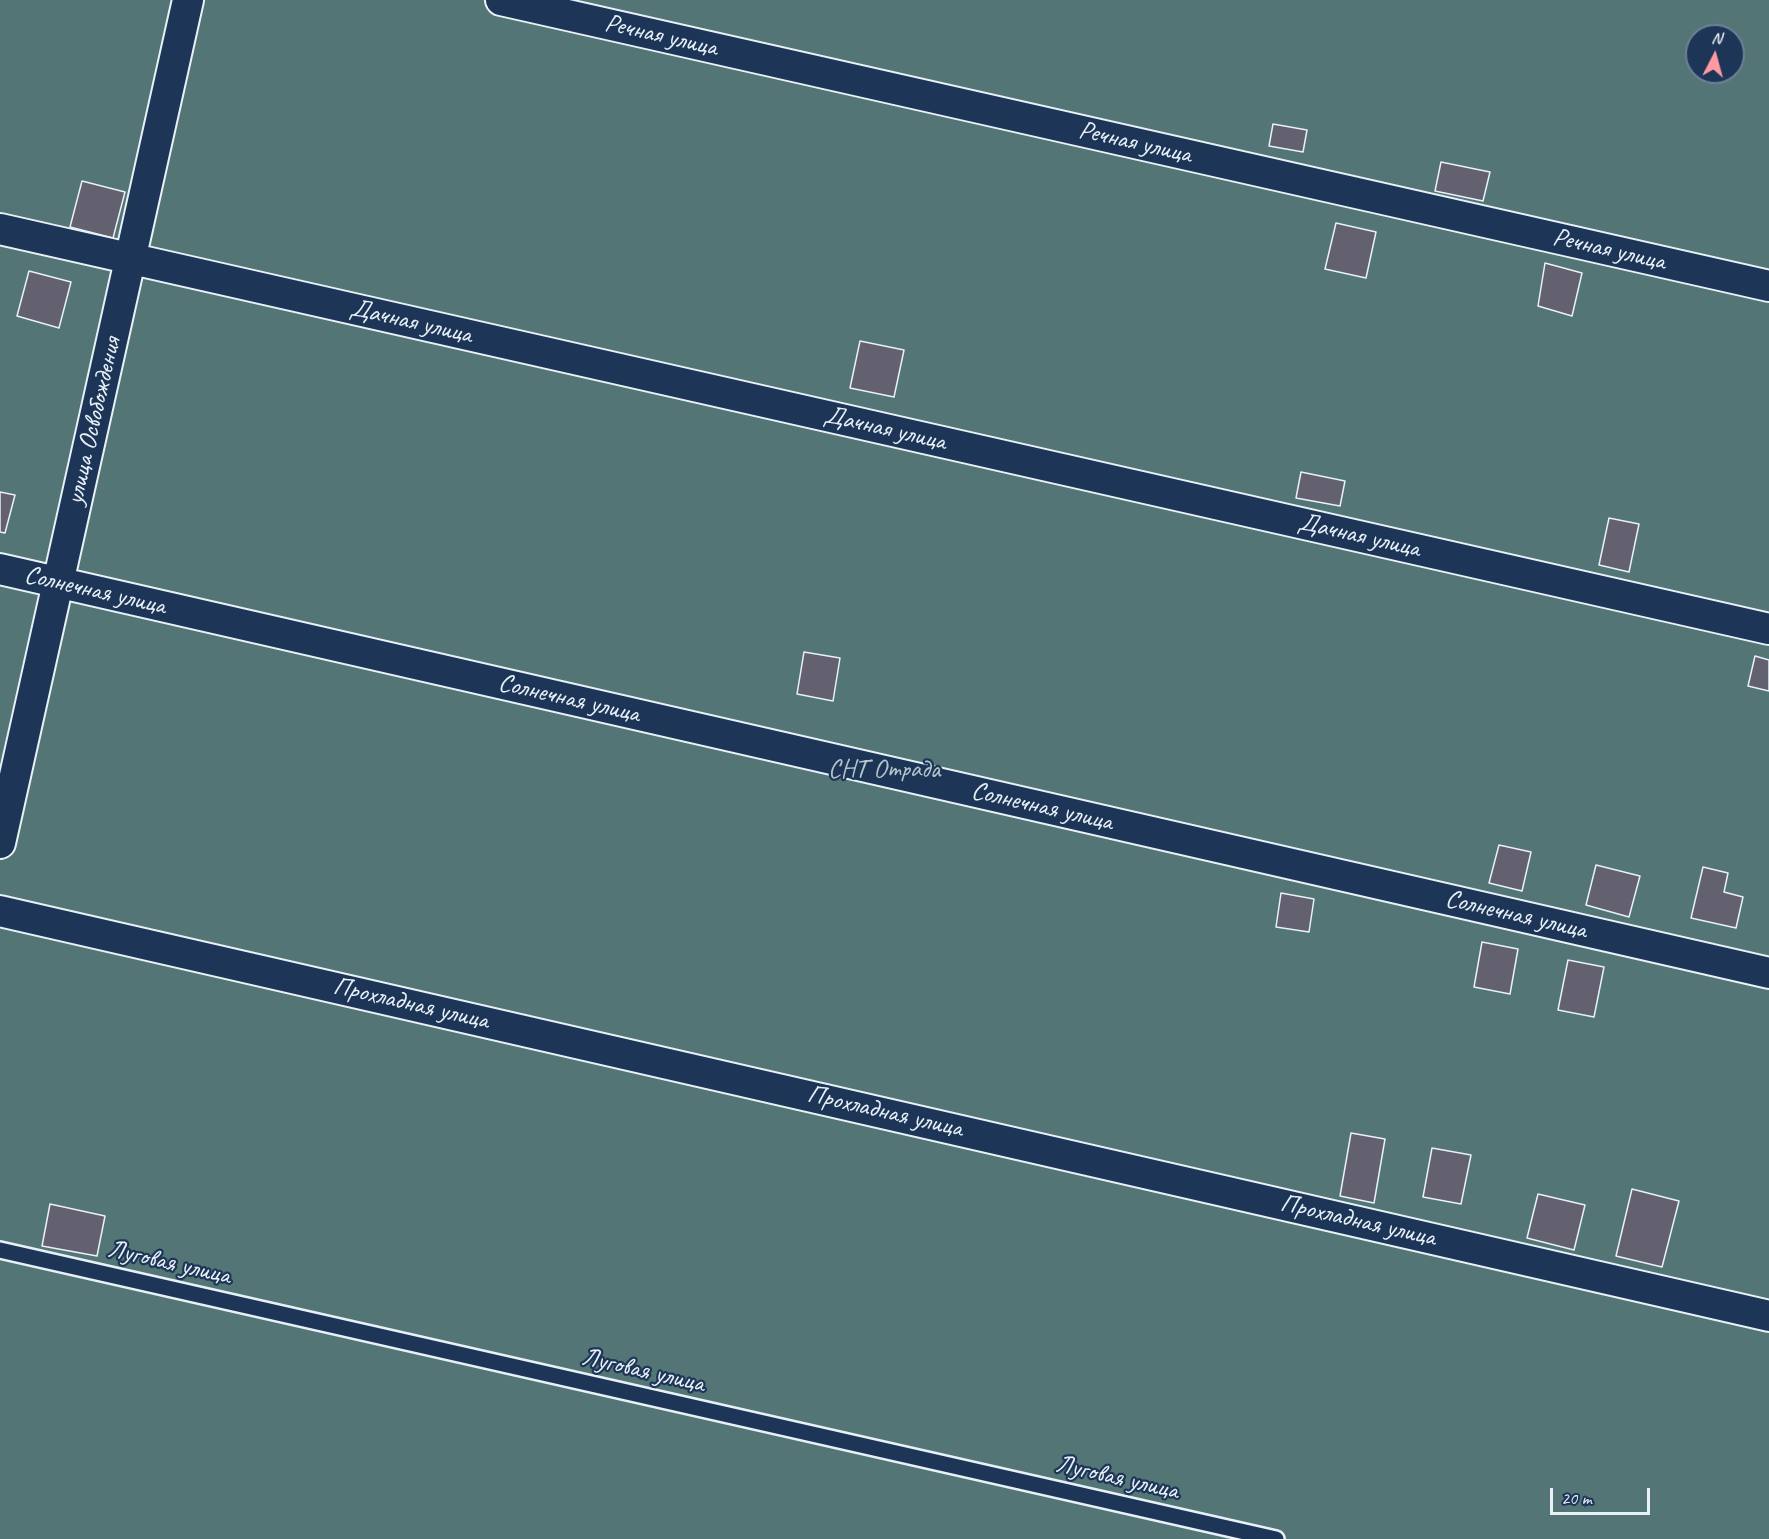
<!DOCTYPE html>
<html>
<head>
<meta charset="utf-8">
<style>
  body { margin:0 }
  #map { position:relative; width:1769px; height:1539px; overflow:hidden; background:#2b3e5c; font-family:Caveat,sans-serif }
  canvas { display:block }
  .north { position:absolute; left:1685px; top:24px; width:60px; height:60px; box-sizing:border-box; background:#1d3557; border:2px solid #6e8097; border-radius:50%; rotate:6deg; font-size:16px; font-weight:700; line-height:24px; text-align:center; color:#e8f1f8 }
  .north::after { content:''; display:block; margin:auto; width:21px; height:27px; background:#ff9aa2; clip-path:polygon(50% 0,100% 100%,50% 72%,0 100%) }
  .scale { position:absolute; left:1550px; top:1488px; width:100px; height:27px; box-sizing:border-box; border:3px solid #e8f1f8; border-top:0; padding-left:8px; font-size:18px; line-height:21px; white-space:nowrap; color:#e8f1f8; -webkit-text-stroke:4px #1d3557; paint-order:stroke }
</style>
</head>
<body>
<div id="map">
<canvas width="1769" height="1539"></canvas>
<div class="north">N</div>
<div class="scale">20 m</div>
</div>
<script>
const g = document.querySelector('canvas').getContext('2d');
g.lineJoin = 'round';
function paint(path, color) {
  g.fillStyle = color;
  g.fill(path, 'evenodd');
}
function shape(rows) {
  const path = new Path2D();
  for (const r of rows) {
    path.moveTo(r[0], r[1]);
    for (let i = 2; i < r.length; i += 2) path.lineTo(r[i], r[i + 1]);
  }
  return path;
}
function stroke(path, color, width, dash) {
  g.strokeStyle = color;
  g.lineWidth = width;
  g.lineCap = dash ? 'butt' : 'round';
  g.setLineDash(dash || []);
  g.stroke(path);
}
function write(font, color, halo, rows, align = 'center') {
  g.font = font + ' Caveat,sans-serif';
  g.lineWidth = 4.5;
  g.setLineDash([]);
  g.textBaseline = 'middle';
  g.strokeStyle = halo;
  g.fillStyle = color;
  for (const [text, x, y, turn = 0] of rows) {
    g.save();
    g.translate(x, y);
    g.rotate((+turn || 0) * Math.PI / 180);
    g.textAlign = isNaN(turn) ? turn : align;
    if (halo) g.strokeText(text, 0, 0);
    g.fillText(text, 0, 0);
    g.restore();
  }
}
const green = shape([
  [0,0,1769,0,1769,1539,0,1539],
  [1697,36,1733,36,1733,72,1697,72]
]);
const building = shape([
  [1273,124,1307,130,1303,152,1269,146,1273,124],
  [1441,162,1490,172,1483,201,1435,191,1441,162],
  [82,181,125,192,113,238,70,227,82,181],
  [1336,223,1376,232,1366,278,1325,269,1336,223],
  [1545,263,1582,273,1572,316,1538,306,1545,263],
  [29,271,71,282,59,328,17,316,29,271],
  [860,341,904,350,894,397,850,388,860,341],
  [1301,472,1345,481,1340,506,1296,498,1301,472],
  [0,492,15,495,5,533,0,532,0,492],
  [1609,518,1639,524,1629,572,1599,565,1609,518],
  [804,652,840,658,833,701,797,694,804,652],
  [1755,656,1769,660,1769,691,1748,686,1755,656],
  [1499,845,1531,852,1522,891,1489,883,1499,845],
  [1596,865,1640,876,1629,917,1586,905,1596,865],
  [1703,867,1728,873,1724,892,1743,897,1736,928,1691,918,1703,867],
  [1281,893,1314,899,1309,932,1276,927,1281,893],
  [1482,942,1518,949,1510,994,1474,987,1482,942],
  [1568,960,1604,967,1594,1017,1558,1010,1568,960],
  [1351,1133,1385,1139,1374,1203,1340,1196,1351,1133],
  [1432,1148,1471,1155,1461,1204,1423,1197,1432,1148],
  [1632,1189,1679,1201,1662,1267,1616,1256,1632,1189],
  [1538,1194,1585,1205,1574,1250,1527,1238,1538,1194],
  [50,1204,105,1216,97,1256,42,1246,50,1204]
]);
const lane = shape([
  [0,1250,1276,1539]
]);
const street = shape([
  [501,0,1769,286],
  [0,229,1769,629],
  [0,569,1769,973],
  [0,843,188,0],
  [0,911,1769,1316]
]);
const streetNames = [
  ["Речная улица",661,36,13],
  ["Речная улица",1135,143,13],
  ["Речная улица",1609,250,13],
  ["Дачная улица",411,322,13],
  ["улица Освобождения",94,421,-77],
  ["Дачная улица",885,429,13],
  ["Дачная улица",1359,536,13],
  ["Солнечная улица",95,591,13],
  ["Солнечная улица",569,699,13],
  ["Солнечная улица",1042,807,13],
  ["Солнечная улица",1516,915,13],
  ["Прохладная улица",411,1004,13],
  ["Прохладная улица",885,1112,13],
  ["Прохладная улица",1358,1221,13],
  ["Луговая улица",169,1263,13],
  ["Луговая улица",643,1371,13],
  ["Луговая улица",1117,1478,13]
];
const parkNames = [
  ["СНТ Отрада",884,770]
];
paint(green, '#537575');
paint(building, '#63606f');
stroke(building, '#e8f1f8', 1.5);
stroke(lane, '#e8f1f8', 20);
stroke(street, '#e8f1f8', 34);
stroke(lane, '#1d3557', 15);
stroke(street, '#1d3557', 30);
write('26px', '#e8f1f8', '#1d3557', streetNames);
write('26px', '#b4c6ca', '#1d3557', parkNames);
</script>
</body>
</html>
